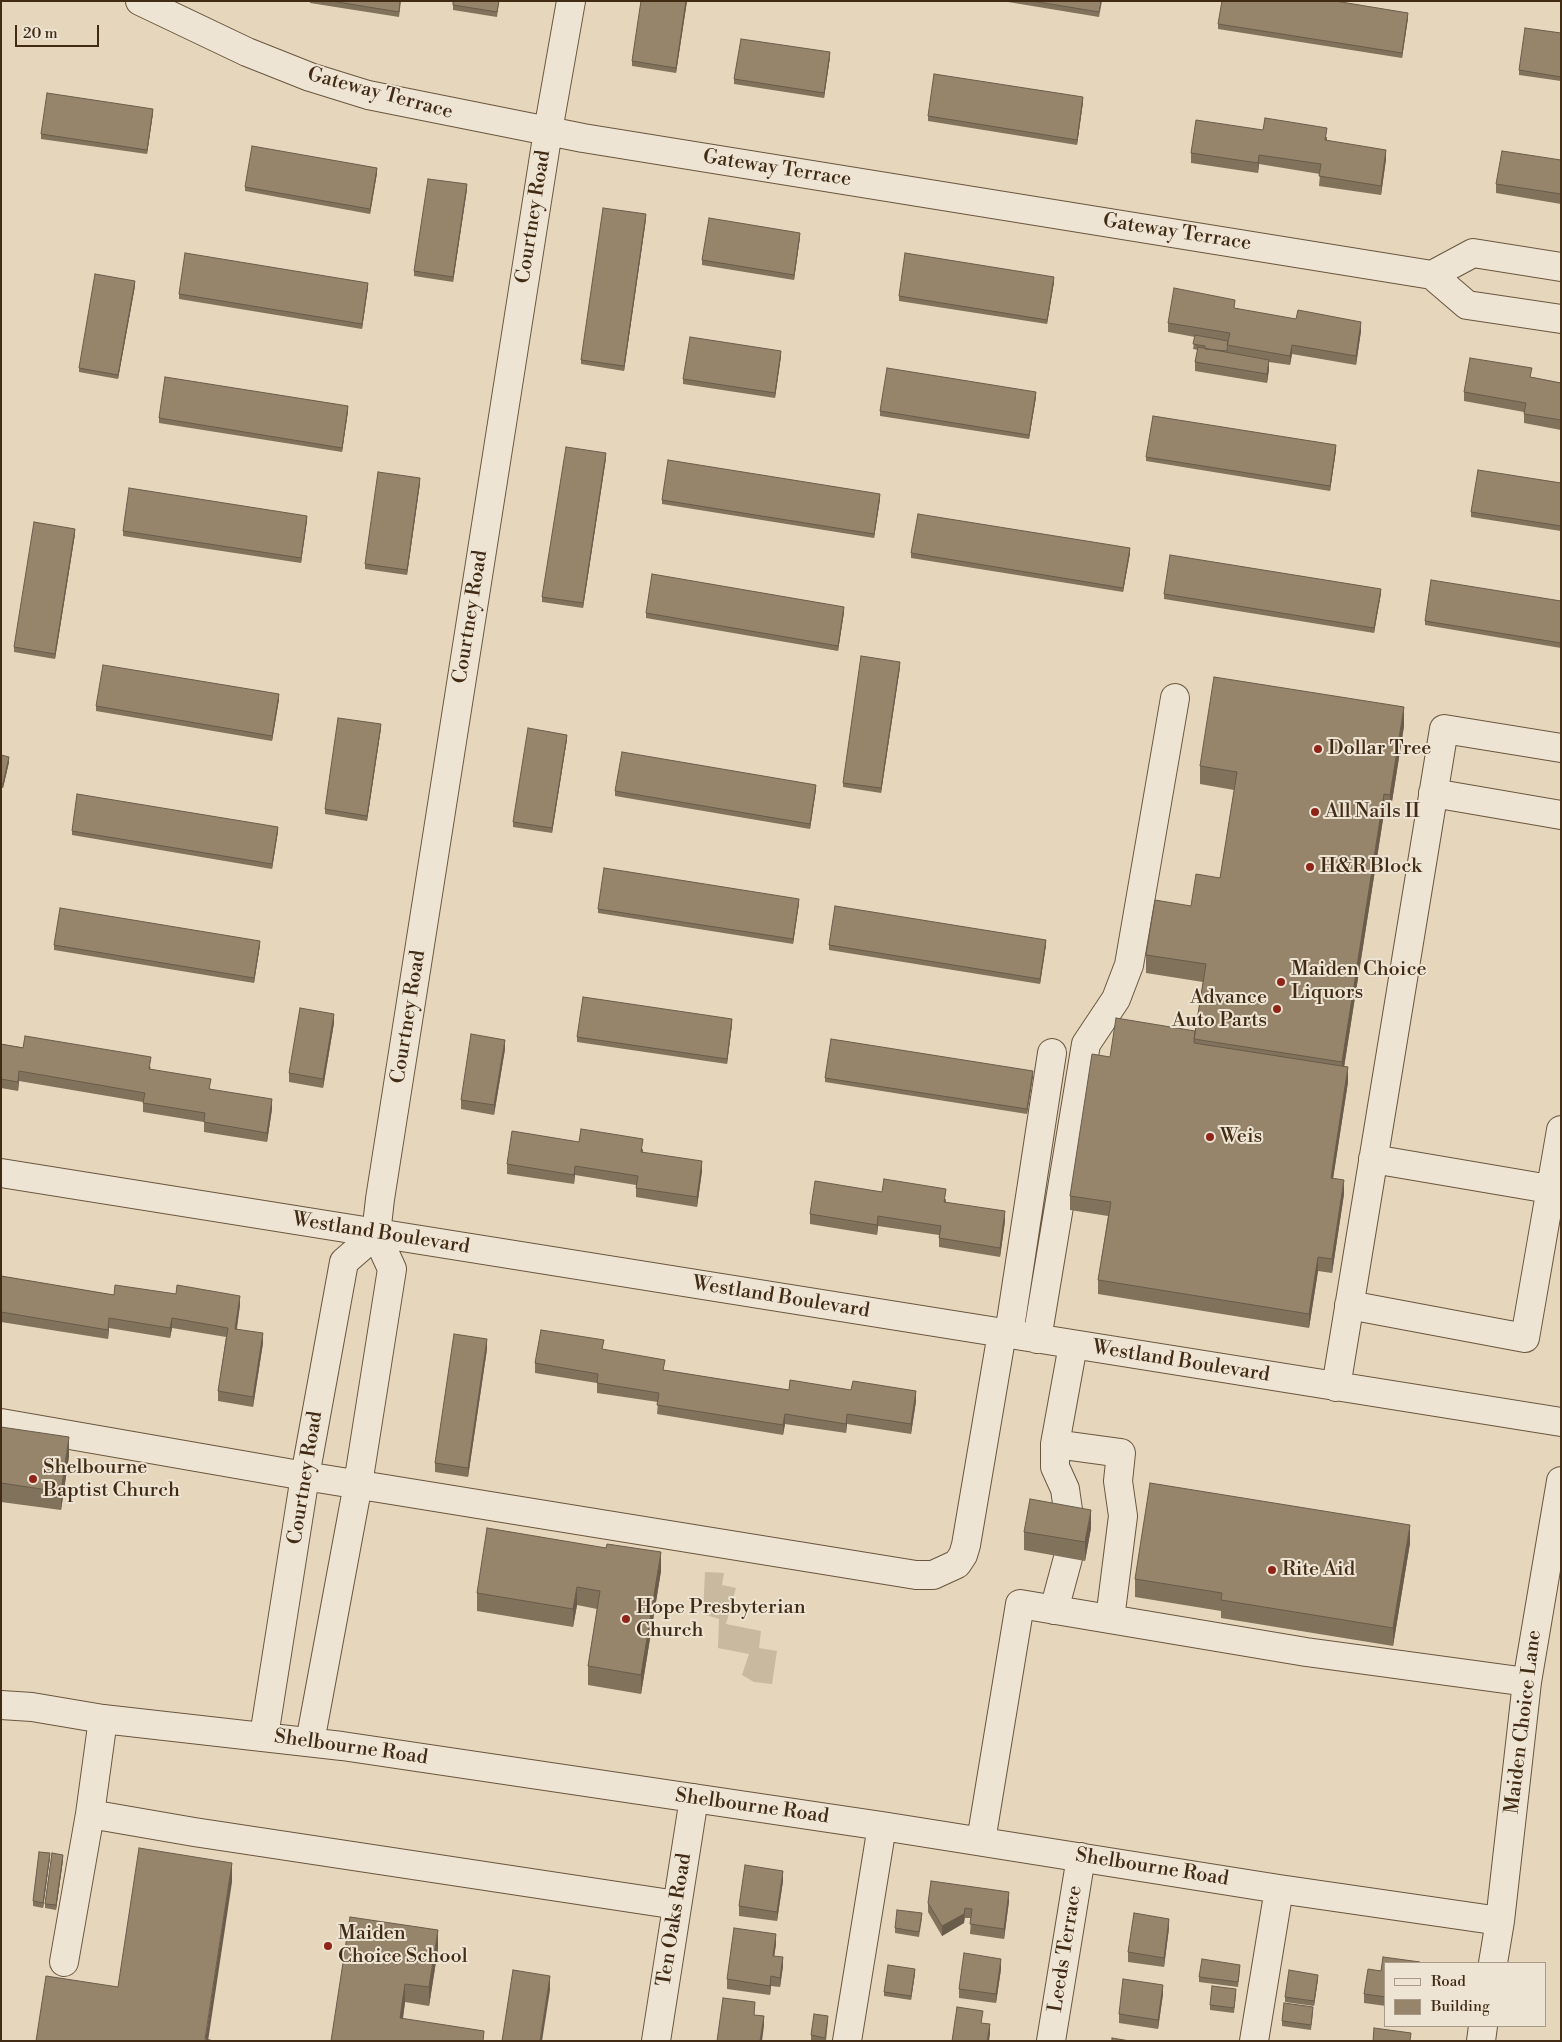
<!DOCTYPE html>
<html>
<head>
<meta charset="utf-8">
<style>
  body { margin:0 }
  #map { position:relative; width:1562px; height:2042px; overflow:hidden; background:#e5d6bc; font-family:"Libre Bodoni",serif }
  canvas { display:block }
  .frame { position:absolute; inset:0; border:2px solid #412b14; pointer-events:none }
  .legend { position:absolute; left:1384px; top:1962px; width:162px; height:65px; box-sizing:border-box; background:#eee4d3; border:1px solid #a99a87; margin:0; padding:6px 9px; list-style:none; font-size:15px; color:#412b14 }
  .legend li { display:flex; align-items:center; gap:10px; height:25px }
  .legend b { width:25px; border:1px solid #a99a87 }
  .scale { position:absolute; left:15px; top:25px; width:84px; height:22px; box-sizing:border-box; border:2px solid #412b14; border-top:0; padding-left:6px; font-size:15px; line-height:18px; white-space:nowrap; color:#412b14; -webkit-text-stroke:4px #eee4d3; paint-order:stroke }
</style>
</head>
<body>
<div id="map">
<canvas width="1562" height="2042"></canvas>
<div class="frame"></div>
<ul class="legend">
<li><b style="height:6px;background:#eee4d3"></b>Road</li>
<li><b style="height:14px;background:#96846b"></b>Building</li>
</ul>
<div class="scale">20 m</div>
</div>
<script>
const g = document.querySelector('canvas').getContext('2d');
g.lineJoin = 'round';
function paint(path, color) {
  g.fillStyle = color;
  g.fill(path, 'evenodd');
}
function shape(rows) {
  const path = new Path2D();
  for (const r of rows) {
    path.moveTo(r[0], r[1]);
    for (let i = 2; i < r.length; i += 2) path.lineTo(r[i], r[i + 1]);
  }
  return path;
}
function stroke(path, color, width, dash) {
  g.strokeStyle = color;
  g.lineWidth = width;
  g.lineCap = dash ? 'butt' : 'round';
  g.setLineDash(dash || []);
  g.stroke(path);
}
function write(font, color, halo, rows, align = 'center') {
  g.font = font + ' "Libre Bodoni",serif';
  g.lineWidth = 4;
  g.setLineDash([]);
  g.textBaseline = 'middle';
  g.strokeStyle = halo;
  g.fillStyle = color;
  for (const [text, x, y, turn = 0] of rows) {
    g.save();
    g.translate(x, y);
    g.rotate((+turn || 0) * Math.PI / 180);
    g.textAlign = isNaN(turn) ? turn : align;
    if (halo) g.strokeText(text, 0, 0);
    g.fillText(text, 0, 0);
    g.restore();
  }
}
const green = shape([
  [705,1572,724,1573,722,1585,736,1588,726,1624,761,1631,759,1648,777,1651,772,1684,754,1682,742,1675,749,1654,718,1648,719,1619,703,1614]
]);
const minor = shape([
  [140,1,247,52,310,77,368,95,583,138,1432,275,1467,305,1561,319],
  [1432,275,1473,253,1561,267],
  [1433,793,1561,815],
  [1373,1159,1561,1191],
  [1,1173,1561,1422],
  [1349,1305,1525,1338,1561,1130],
  [1009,1334,1052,1053],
  [1037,1339,1086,1044,1116,999,1129,965,1175,698],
  [1336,1387,1444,729,1561,748],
  [1,1423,305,1476,916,1575,933,1575,957,1564,963,1555,966,1545,1002,1333],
  [1055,1444,1121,1453,1118,1481,1123,1516,1110,1619],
  [1070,1524,1065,1489,1055,1467,1055,1444,1073,1345],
  [1054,1610,1068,1558],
  [1,1705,32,1707,103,1719,342,1746,882,1826,1279,1889,1500,1921],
  [264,1736,305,1476,344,1262,376,1234],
  [310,1742,358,1484,392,1269,376,1234,380,1199,548,131,571,1],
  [90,1814,194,1832,677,1905],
  [981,1841,1020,1604,1306,1652,1527,1682],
  [64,1962,90,1814,103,1719],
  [1493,1963,1500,1921,1527,1682,1561,1481],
  [656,2041,694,1798],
  [847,2041,882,1826],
  [1051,2041,1081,1857],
  [1254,2041,1279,1889],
  [1481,2041,1483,2026]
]);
const wall = shape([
  [310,1,401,1,399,17,310,3],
  [499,1,497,17,453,10,453,5],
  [687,1,676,73,632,66,632,61],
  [1002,1,1102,1,1099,17],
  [1408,18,1402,58,1218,29,1218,24],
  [1561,33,1561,81,1519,75,1519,70],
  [830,57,824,98,734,84,734,79],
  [1083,102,1077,145,928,121,928,116],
  [153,113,147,154,41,139,41,134],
  [1263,130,1327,137,1327,140,1386,159,1381,195,1319,186,1320,174,1259,164,1258,173,1191,163,1191,153],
  [1561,160,1561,204,1496,193,1496,184],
  [377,173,370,214,245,191,245,187],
  [467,189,453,282,414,276,414,271],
  [646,219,624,371,581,364,581,360],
  [800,237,794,280,702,265,702,260],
  [1054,282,1047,324,899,301,899,296],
  [135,286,118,379,79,372,79,368],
  [368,287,362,329,179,299,179,294],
  [1235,309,1361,331,1356,365,1292,354,1290,365,1269,362,1269,369,1267,383,1195,371,1195,362,1198,350,1193,349,1195,337,1168,332,1168,323],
  [781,356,775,398,683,384,683,379],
  [1532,377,1561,383,1561,430,1524,423,1524,412,1464,401,1464,392],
  [1036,397,1029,439,880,416,880,411],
  [348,411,342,452,159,423,159,418],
  [1336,450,1330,491,1146,461,1146,457],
  [606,458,583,608,542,602,542,597],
  [420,483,407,575,365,569,365,564],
  [1561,483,1561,531,1471,517,1471,512],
  [880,499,874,538,662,504,662,500],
  [307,520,301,563,123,536,123,531],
  [75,534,55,659,14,652,14,647],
  [911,553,1130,553,1123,592,911,558],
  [1381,593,1374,633,1164,599,1164,594],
  [1561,601,1561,648,1425,625,1425,621],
  [844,612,838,651,646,618,646,613],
  [900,667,881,793,843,787,843,783],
  [279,699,272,741,96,711,96,706],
  [1404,726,1390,814,1384,813,1344,1067,1348,1082,1333,1178,1344,1194,1332,1273,1318,1271,1309,1328,1098,1294,1098,1280,1108,1216,1070,1210,1070,1196,1110,1057,1195,1031,1203,982,1146,973,1146,955,1191,906,1220,878,1234,790,1200,784,1200,766],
  [381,728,367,821,325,814,325,809],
  [567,739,552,833,513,827,513,822],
  [1,755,9,762,3,788,1,788],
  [816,789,810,829,615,796,615,791],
  [72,831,278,831,272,869,72,835],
  [799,903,793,944,598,913,598,909],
  [54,945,260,945,254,983,54,950],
  [829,945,1046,945,1040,984,829,950],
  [334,1023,323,1088,289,1082,289,1073],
  [732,1024,727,1064,577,1042,577,1037],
  [1,1044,151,1067,150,1069,272,1109,267,1142,204,1132,204,1122,143,1112,143,1102,19,1081,18,1091,1,1088],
  [505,1049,494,1115,461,1109,461,1100],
  [1033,1076,1027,1114,825,1082,825,1078],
  [579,1142,643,1149,643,1152,702,1171,697,1207,636,1197,636,1185,575,1175,574,1184,507,1174,507,1164],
  [946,1199,946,1202,1005,1221,1000,1257,939,1247,939,1235,878,1226,877,1235,810,1224,810,1214],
  [1,1276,114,1295,240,1305,237,1329,263,1343,253,1407,218,1401,218,1391,226,1337,172,1328,170,1338,109,1328,108,1339,1,1322],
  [487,1349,468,1477,435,1472,435,1463],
  [604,1350,664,1370,789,1390,916,1401,911,1434,847,1424,846,1433,785,1424,783,1435,657,1414,658,1402,597,1393,597,1383,535,1373,535,1363],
  [1,1427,69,1456,61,1510,1,1502],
  [1091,1528,1085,1561,1024,1550,1024,1532],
  [1410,1543,1393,1646,1221,1618,1221,1611,1135,1597,1135,1579],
  [661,1571,641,1694,588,1685,588,1666,597,1609,577,1605,573,1627,477,1611,477,1593],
  [50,1857,43,1908,33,1906,33,1901],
  [63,1860,56,1910,45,1908,45,1904],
  [783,1881,777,1921,739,1916,739,1906],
  [1009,1901,1004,1939,970,1934,971,1918,965,1918,964,1923,942,1936,928,1912,928,1903],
  [922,1918,919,1937,895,1933,895,1928],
  [1169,1928,1164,1967,1128,1962,1128,1952],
  [776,1944,774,1956,783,1966,780,1987,771,1986,770,1995,727,1989,727,1979],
  [438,1949,429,2006,405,2002,403,2019,484,2041,331,2041],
  [1386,1963,1386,2006,1364,2003,1364,1994],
  [1001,1969,996,2003,959,1998,959,1989],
  [1240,1970,1238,1987,1199,1982,1199,1977],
  [915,1973,911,2000,884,1996,884,1992],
  [1318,1979,1314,2006,1285,2002,1285,1997],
  [1163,1994,1158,2029,1119,2023,1119,2014],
  [1236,1994,1234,2013,1210,2010,1210,2005],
  [1313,2012,1311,2030,1282,2026,1282,2021],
  [828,2021,826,2041,811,2040,811,2035]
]);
const shadedWall = shape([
  [686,1,687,1,676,73,676,68],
  [1408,13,1408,18,1402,58,1402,53],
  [830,52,830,57,824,98,824,93],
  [1083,97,1083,102,1077,145,1077,140],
  [153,109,153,113,147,154,147,150],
  [1386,150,1386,159,1381,195,1381,186],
  [1259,155,1259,164,1258,173,1258,163],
  [377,168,377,173,370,214,370,209],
  [467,184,467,189,453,282,453,277],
  [646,214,646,219,624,371,624,366],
  [800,233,800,237,794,280,794,275],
  [1054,277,1054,282,1047,324,1047,320],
  [135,281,135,286,118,379,118,375],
  [368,283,368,287,362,329,362,324],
  [1361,322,1361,331,1356,365,1356,356],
  [1292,345,1292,354,1290,365,1290,356],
  [781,351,781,356,775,398,775,393],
  [1269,360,1269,369,1267,383,1267,374],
  [1036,392,1036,397,1029,439,1029,435],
  [348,406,348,411,342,452,342,448],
  [1336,445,1336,450,1330,491,1330,486],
  [606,453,606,458,583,608,583,603],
  [420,478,420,483,407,575,407,570],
  [880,494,880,499,874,538,874,534],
  [307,516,307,520,301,563,301,558],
  [75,529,75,534,55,659,55,654],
  [1130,548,1130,553,1123,592,1123,588],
  [1381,589,1381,593,1374,633,1374,628],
  [844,607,844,612,838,651,838,646],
  [900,662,900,667,881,793,881,788],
  [279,694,279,699,272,741,272,736],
  [1404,707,1404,726,1390,814,1390,795],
  [381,724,381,728,367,821,367,816],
  [567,735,567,739,552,833,552,828],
  [9,757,9,762,3,788,3,784],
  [816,785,816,789,810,829,810,824],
  [1384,794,1384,813,1342,1080,1342,1062],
  [278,827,278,831,272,869,272,864],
  [799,899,799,903,793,944,793,939],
  [1046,940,1046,945,1040,984,1040,979],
  [260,941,260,945,254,983,254,978],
  [334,1014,334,1023,323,1088,323,1079],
  [732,1019,732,1024,727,1064,727,1059],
  [505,1040,505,1049,494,1115,494,1105],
  [1348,1067,1348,1082,1331,1192,1331,1178],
  [19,1071,19,1081,18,1091,18,1082],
  [1033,1071,1033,1076,1027,1114,1027,1109],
  [272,1099,272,1109,267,1142,267,1133],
  [702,1161,702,1171,697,1207,697,1197],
  [575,1166,575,1175,574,1184,574,1175],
  [1344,1180,1344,1194,1332,1273,1332,1259],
  [1005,1211,1005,1221,1000,1257,1000,1248],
  [878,1216,878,1226,877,1235,877,1225],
  [1318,1257,1318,1271,1309,1328,1309,1314],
  [240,1296,240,1305,235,1338,235,1329],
  [109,1318,109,1328,108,1339,108,1330],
  [172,1318,172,1328,170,1338,170,1328],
  [263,1333,263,1343,253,1407,253,1397],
  [487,1339,487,1349,468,1477,468,1468],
  [916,1391,916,1401,911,1434,911,1424],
  [785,1414,785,1424,783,1435,783,1425],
  [847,1414,847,1424,846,1433,846,1424],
  [69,1437,69,1456,61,1510,61,1492],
  [1091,1510,1091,1528,1085,1561,1085,1542],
  [1410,1525,1410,1543,1393,1646,1393,1628],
  [661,1552,661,1571,641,1694,641,1675],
  [577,1587,577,1605,573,1627,573,1609],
  [50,1853,50,1857,43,1908,43,1903],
  [63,1855,63,1860,56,1910,56,1905],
  [232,1863,232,1882,208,2041,205,2041],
  [783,1871,783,1881,777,1921,777,1912],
  [1009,1892,1009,1901,1004,1939,1004,1929],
  [965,1908,964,1923,942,1936,942,1926],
  [1169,1919,1169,1928,1164,1967,1164,1958],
  [438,1930,438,1949,429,2006,429,1987],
  [776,1934,776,1944,773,1965,773,1956],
  [783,1957,783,1966,780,1987,780,1978],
  [1001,1959,1001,1969,996,2003,996,1994],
  [915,1969,915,1973,911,2000,911,1996],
  [1318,1975,1318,1979,1314,2006,1314,2001],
  [550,1976,550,1990,542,2041,540,2041],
  [771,1976,771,1986,770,1995,770,1986],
  [405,1984,405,2002,400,2037,400,2018],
  [1163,1985,1163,1994,1158,2029,1158,2020],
  [764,2016,764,2026,762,2041,760,2041],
  [990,2024,990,2034,989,2041,987,2041]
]);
const building = shape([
  [331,1,400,1,399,12,331,1],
  [453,1,499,1,497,12,453,5,453,1],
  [641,1,686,1,676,68,632,61,641,1],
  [1032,1,1101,1,1099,12,1032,1],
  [1222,1,1335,1,1408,13,1402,53,1218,24,1222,1],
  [1525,28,1561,33,1561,77,1519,70,1525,28],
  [741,39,830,52,824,93,734,79,741,39],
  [934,74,1083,97,1077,140,928,116,934,74],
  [47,93,153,109,147,150,41,134,47,93],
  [1265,118,1327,128,1325,140,1386,150,1381,186,1319,176,1321,164,1259,155,1258,163,1191,153,1196,120,1263,130,1265,118],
  [252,146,377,168,370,209,245,187,252,146],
  [1502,151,1561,160,1561,194,1496,184,1502,151],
  [428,179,467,184,453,277,414,271,428,179],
  [603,208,646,214,624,366,581,360,603,208],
  [709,218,800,233,794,275,702,260,709,218],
  [185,253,368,283,362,324,179,294,185,253],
  [905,253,1054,277,1047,320,899,296,905,253],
  [95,274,135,281,118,375,79,368,95,274],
  [1174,288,1235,300,1234,308,1296,319,1298,310,1361,322,1356,356,1292,345,1290,356,1227,345,1230,333,1168,323,1174,288],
  [1195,335,1228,341,1227,351,1205,349,1205,346,1193,344,1195,335],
  [690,337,781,351,775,393,683,379,690,337],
  [1198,347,1269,360,1267,374,1195,362,1198,347],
  [1470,358,1532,368,1530,377,1561,383,1561,420,1524,414,1526,403,1464,392,1470,358],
  [887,368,1036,392,1029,435,880,411,887,368],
  [165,377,348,406,342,448,159,418,165,377],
  [1153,416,1336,445,1330,486,1146,457,1153,416],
  [566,447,606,453,583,603,542,597,566,447],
  [668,460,880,494,874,534,662,500,668,460],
  [1478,470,1561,483,1561,526,1471,512,1478,470],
  [378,472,420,478,407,570,365,564,378,472],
  [129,488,307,516,301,558,123,531,129,488],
  [918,514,1130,548,1123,588,911,553,918,514],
  [34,522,75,529,55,654,14,647,34,522],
  [1170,555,1381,589,1374,628,1164,594,1170,555],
  [652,574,844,607,838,646,646,613,652,574],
  [1431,580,1561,601,1561,643,1425,621,1431,580],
  [861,656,900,662,881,788,843,783,861,656],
  [103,665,279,694,272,736,96,706,103,665],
  [1214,677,1404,707,1390,795,1384,794,1342,1062,1194,1039,1206,964,1146,955,1155,900,1191,906,1196,874,1220,878,1237,772,1200,766,1214,677],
  [338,718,381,724,367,816,325,809,338,718],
  [528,728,567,735,552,828,513,822,528,728],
  [622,752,816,785,810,824,615,791,622,752],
  [1,755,9,757,3,784,1,783,1,755],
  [77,794,278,827,272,864,72,831,77,794],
  [604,868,799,899,793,939,598,909,604,868],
  [835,906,1046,940,1040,979,829,945,835,906],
  [60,908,260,941,254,978,54,945,60,908],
  [583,997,732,1019,727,1059,577,1037,583,997],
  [300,1008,334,1014,323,1079,289,1073,300,1008],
  [1116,1018,1195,1031,1194,1043,1348,1067,1331,1178,1344,1180,1332,1259,1318,1257,1309,1314,1098,1280,1111,1202,1070,1196,1092,1054,1110,1057,1116,1018],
  [471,1034,505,1040,494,1105,461,1100,471,1034],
  [25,1036,151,1057,149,1069,211,1079,209,1089,272,1099,267,1133,204,1122,205,1113,143,1103,145,1093,19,1071,18,1082,1,1079,1,1044,23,1048,25,1036],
  [831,1039,1033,1071,1027,1109,825,1078,831,1039],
  [581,1129,643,1139,641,1152,702,1161,697,1197,636,1188,638,1176,575,1166,574,1175,507,1164,512,1131,579,1142,581,1129],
  [884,1179,946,1189,944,1202,1005,1211,1000,1248,939,1238,941,1226,878,1216,877,1225,810,1214,815,1181,882,1192,884,1179],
  [1,1276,114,1295,115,1285,176,1294,177,1285,240,1296,235,1329,263,1333,253,1397,218,1391,228,1328,172,1318,170,1328,109,1318,108,1330,1,1312,1,1276],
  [541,1330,604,1340,602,1349,665,1360,663,1370,789,1390,790,1380,851,1390,853,1381,916,1391,911,1424,847,1414,846,1424,785,1414,783,1425,657,1405,659,1393,597,1383,598,1374,535,1363,541,1330],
  [454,1334,487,1339,468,1468,435,1463,454,1334],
  [1,1427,69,1437,61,1492,1,1483,1,1427],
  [1150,1483,1410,1525,1393,1628,1221,1600,1222,1593,1135,1579,1150,1483],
  [1030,1499,1091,1510,1085,1542,1024,1532,1030,1499],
  [487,1528,606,1548,607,1544,661,1552,641,1675,588,1666,600,1591,577,1587,573,1609,477,1593,487,1528],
  [139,1848,232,1863,205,2039,214,2041,36,2041,46,1976,118,1987,139,1848],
  [39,1852,50,1853,43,1903,33,1901,39,1852],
  [52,1853,63,1855,56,1905,45,1904,52,1853],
  [745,1865,783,1871,777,1912,739,1906,745,1865],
  [931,1881,1009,1892,1004,1929,970,1924,972,1909,965,1908,964,1914,942,1926,928,1903,931,1881],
  [897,1910,922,1913,919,1932,895,1928,897,1910],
  [1134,1913,1169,1919,1164,1958,1128,1952,1134,1913],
  [350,1917,438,1930,429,1987,405,1984,400,2018,484,2031,483,2041,331,2041,350,1917],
  [734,1928,776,1934,773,1956,783,1957,780,1978,771,1976,770,1986,727,1979,734,1928],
  [964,1953,1001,1959,996,1994,959,1989,964,1953],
  [1383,1957,1420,1962,1420,1963,1386,1963,1386,1997,1364,1994,1368,1969,1381,1971,1383,1957],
  [1202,1959,1240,1965,1238,1982,1199,1977,1202,1959],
  [888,1965,915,1969,911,1996,884,1992,888,1965],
  [513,1970,550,1976,540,2041,502,2041,513,1970],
  [1289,1970,1318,1975,1314,2001,1285,1997,1289,1970],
  [1123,1979,1163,1985,1158,2020,1119,2014,1123,1979],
  [1212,1986,1236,1989,1234,2008,1210,2005,1212,1986],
  [723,1998,755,2002,754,2015,764,2016,760,2041,717,2041,723,1998],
  [1284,2003,1313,2007,1311,2025,1282,2021,1284,2003],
  [957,2007,983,2011,981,2023,990,2024,987,2041,952,2041,957,2007],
  [814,2014,828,2016,825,2038,811,2035,814,2014],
  [1374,2028,1411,2033,1410,2041,1373,2041,1374,2028],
  [1112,2038,1130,2041,1112,2041,1112,2038]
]);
const markers = [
  [1318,749,5,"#8f2418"],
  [1315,812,5,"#8f2418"],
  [1310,867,5,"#8f2418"],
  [1281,982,5,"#8f2418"],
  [1277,1009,5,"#8f2418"],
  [1210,1137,5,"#8f2418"],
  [33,1479,5,"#8f2418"],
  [1272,1570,5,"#8f2418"],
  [626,1619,5,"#8f2418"],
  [328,1946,5,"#8f2418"]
];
const streetNames = [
  ["Gateway Terrace",380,94,15],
  ["Gateway Terrace",777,169,9],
  ["Courtney Road",534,217,-81],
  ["Gateway Terrace",1177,233,9],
  ["Courtney Road",471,617,-81],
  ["Courtney Road",409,1017,-81],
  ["Westland Boulevard",381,1234,9],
  ["Westland Boulevard",781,1298,9],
  ["Westland Boulevard",1181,1362,9],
  ["Courtney Road",306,1478,-81],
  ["Maiden Choice Lane",1524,1722,-83],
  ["Shelbourne Road",351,1748,8],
  ["Shelbourne Road",752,1807,8],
  ["Shelbourne Road",1152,1868,9],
  ["Ten Oaks Road",675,1920,-81],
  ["Leeds Terrace",1066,1949,-81]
];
const poiNames = [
  ["Dollar Tree",1328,749],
  ["All Nails II",1325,812],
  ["H&R Block",1320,867],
  ["Maiden Choice",1291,970],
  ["Liquors",1291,993],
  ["Advance",1267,998,"right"],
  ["Auto Parts",1267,1021,"right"],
  ["Weis",1220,1137],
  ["Shelbourne",43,1468],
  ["Baptist Church",43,1491],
  ["Rite Aid",1282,1570],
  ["Hope Presbyterian",636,1608],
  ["Church",636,1631],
  ["Maiden",338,1934],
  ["Choice School",338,1957]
];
paint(green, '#c9b99f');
stroke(minor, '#6a563e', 30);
stroke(minor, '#eee4d3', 28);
paint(wall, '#81725c');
paint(shadedWall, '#695c4b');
paint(building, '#96846b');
stroke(building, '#695c4b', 1);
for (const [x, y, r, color] of markers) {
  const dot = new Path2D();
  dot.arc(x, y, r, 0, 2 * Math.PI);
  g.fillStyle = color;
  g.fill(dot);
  stroke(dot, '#eee4d3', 2);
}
write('20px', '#412b14', '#eee4d3', streetNames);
write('20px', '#412b14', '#eee4d3', poiNames, 'left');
</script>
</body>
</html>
